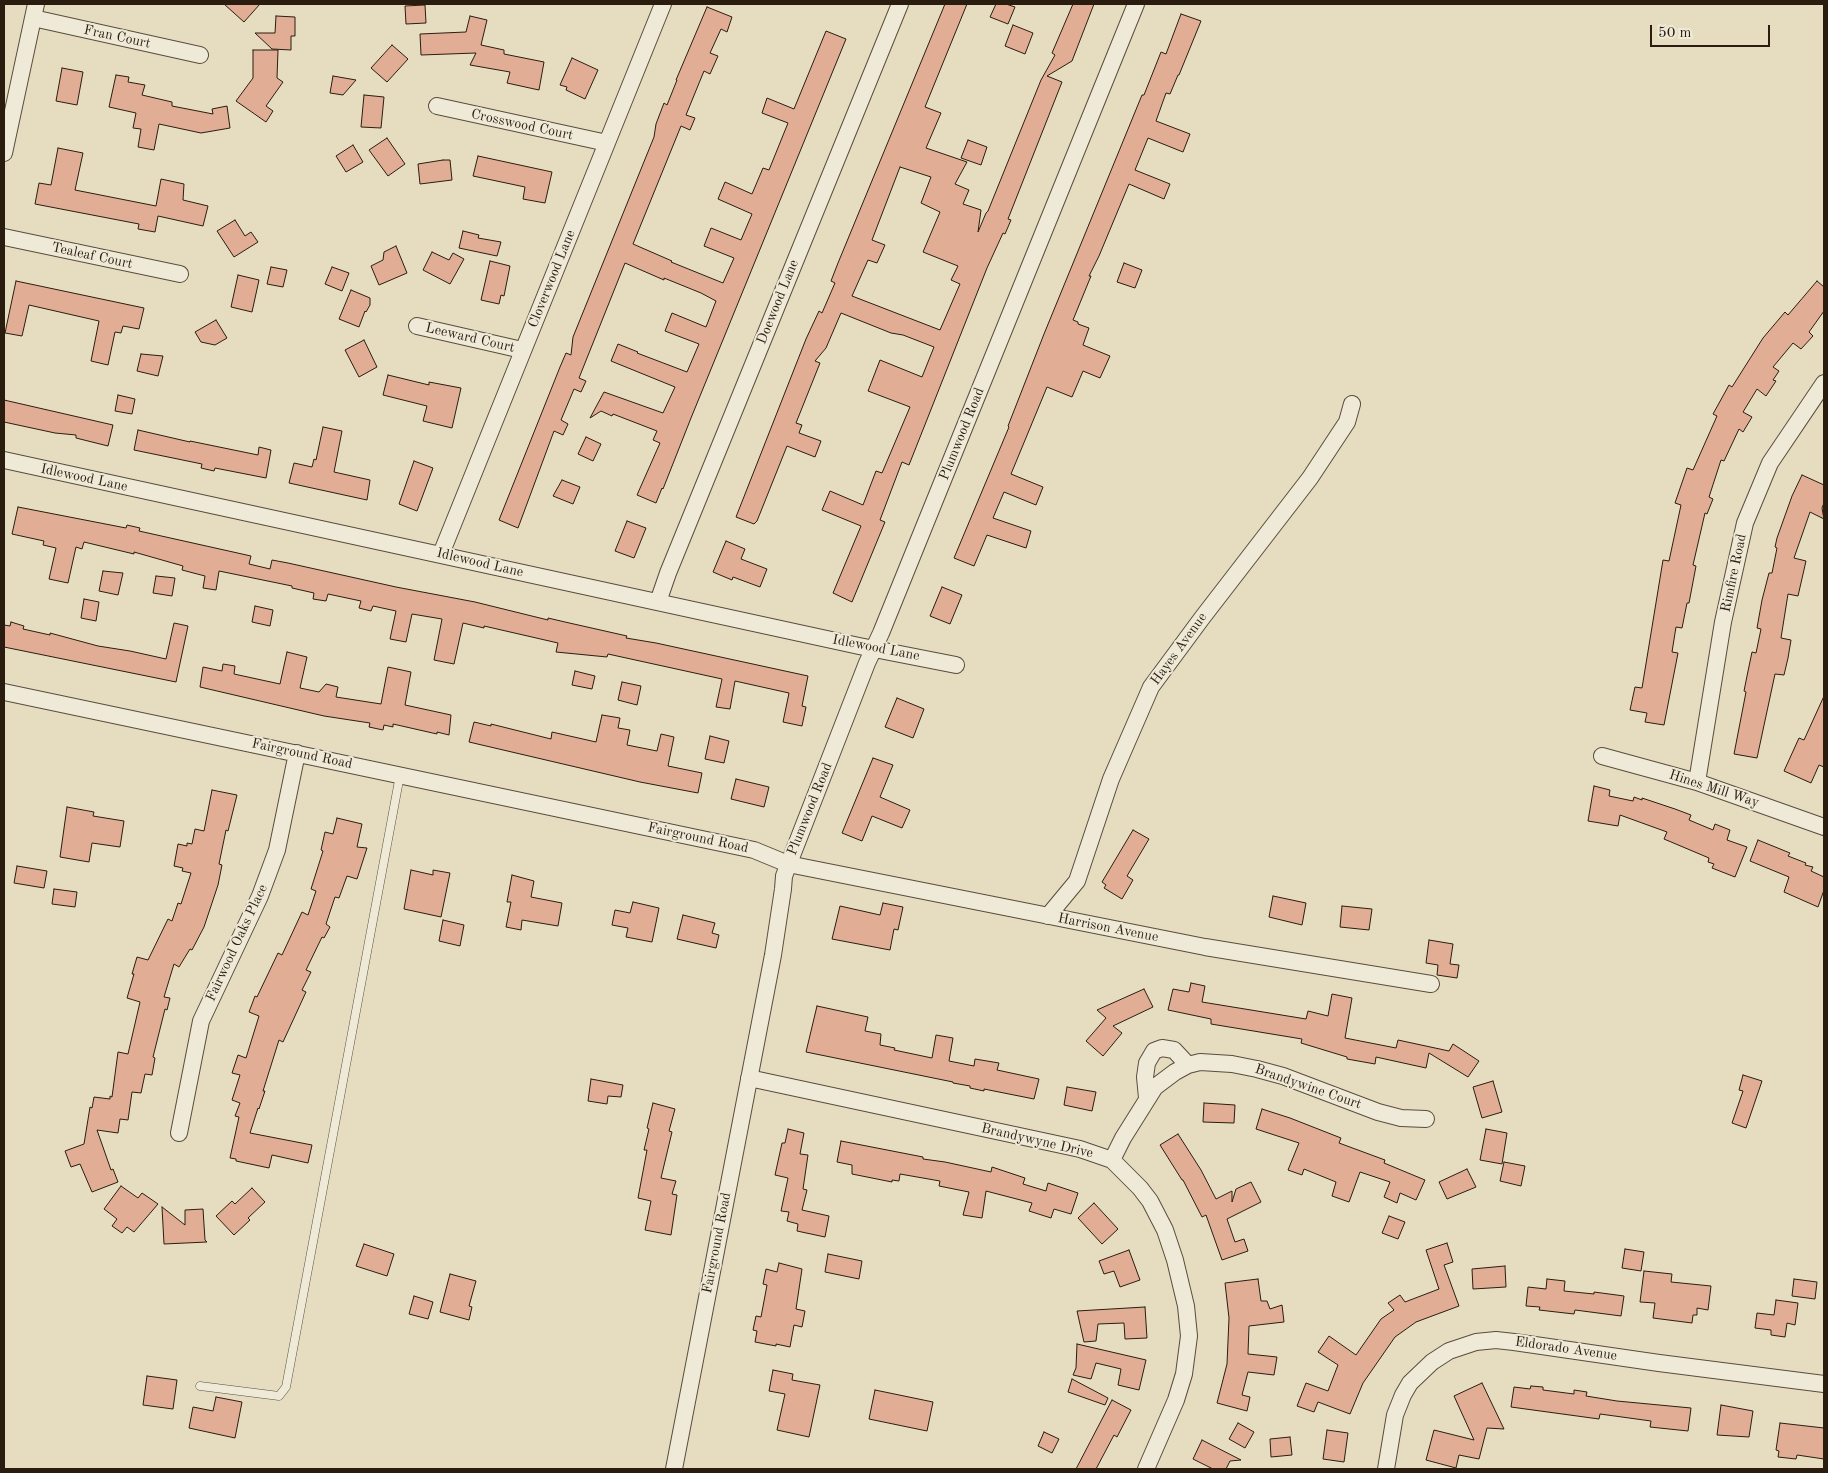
<!DOCTYPE html>
<html>
<head>
<meta charset="utf-8">
<style>
  body { margin:0 }
  #map { position:relative; width:1828px; height:1473px; overflow:hidden; background:#e6ddc1; font-family:"Old Standard TT",serif }
  canvas { display:block }
  .frame { position:absolute; inset:0; border:5px solid #2a1d10; pointer-events:none }
  .scale { position:absolute; left:1650px; top:25px; width:120px; height:22px; box-sizing:border-box; border:2px solid #2a1d10; border-top:0; padding-left:6px; font-size:15px; line-height:18px; white-space:nowrap; color:#2a1d10; -webkit-text-stroke:4px #efe9d7; paint-order:stroke }
</style>
</head>
<body>
<div id="map">
<canvas width="1828" height="1473"></canvas>
<div class="frame"></div>
<div class="scale">50 m</div>
</div>
<script>
const g = document.querySelector('canvas').getContext('2d');
g.lineJoin = 'round';
function paint(path, color) {
  g.fillStyle = color;
  g.fill(path, 'evenodd');
}
function shape(rows) {
  const path = new Path2D();
  for (const r of rows) {
    path.moveTo(r[0], r[1]);
    for (let i = 2; i < r.length; i += 2) path.lineTo(r[i], r[i + 1]);
  }
  return path;
}
function stroke(path, color, width, dash) {
  g.strokeStyle = color;
  g.lineWidth = width;
  g.lineCap = dash ? 'butt' : 'round';
  g.setLineDash(dash || []);
  g.stroke(path);
}
function write(font, color, halo, rows, align = 'center') {
  g.font = font + ' "Old Standard TT",serif';
  g.lineWidth = 4;
  g.setLineDash([]);
  g.textBaseline = 'middle';
  g.strokeStyle = halo;
  g.fillStyle = color;
  for (const [text, x, y, turn = 0] of rows) {
    g.save();
    g.translate(x, y);
    g.rotate((+turn || 0) * Math.PI / 180);
    g.textAlign = isNaN(turn) ? turn : align;
    if (halo) g.strokeText(text, 0, 0);
    g.fillText(text, 0, 0);
    g.restore();
  }
}
const building = shape([
  [224,4,260,4,244,22,224,4],
  [945,4,967,4,925,107,941,113,926,148,967,162,955,184,969,190,963,204,981,210,978,232,986,213,988,211,1041,80,1055,55,1052,53,1073,4,1094,4,1072,61,1047,76,1062,82,1008,219,1011,220,1005,234,1003,233,987,268,909,465,902,462,880,520,885,522,852,602,833,593,861,526,822,510,830,491,863,505,876,471,882,473,910,407,868,391,880,360,922,377,934,347,903,335,891,333,841,313,826,348,815,361,820,363,796,423,802,425,799,433,821,441,815,457,787,446,757,521,754,524,736,517,806,339,819,311,822,313,835,283,831,281,838,263,945,4],
  [900,167,931,177,921,203,940,212,923,252,958,266,951,280,960,284,940,330,852,296,868,260,877,263,885,245,872,240,900,167],
  [996,4,1006,4,1015,7,1008,24,990,17,996,4],
  [425,5,426,23,406,24,405,6,425,5],
  [707,7,732,17,727,32,721,29,710,53,718,56,710,74,704,71,686,115,695,118,690,130,681,126,633,244,672,261,671,262,723,283,734,258,704,246,711,228,741,240,752,214,718,199,725,182,752,194,763,168,769,170,788,123,762,113,767,98,794,109,826,31,846,39,691,418,663,489,662,488,656,503,637,495,660,443,653,440,657,431,613,414,612,416,601,411,590,418,604,392,663,413,675,387,611,361,618,344,638,352,637,353,687,372,699,344,665,331,672,313,706,327,716,301,701,293,664,278,664,280,625,263,579,378,586,381,581,392,574,389,561,420,568,424,563,435,554,431,518,528,499,520,560,367,566,353,571,355,573,337,654,137,656,124,664,103,667,105,677,80,676,80,707,7],
  [1181,14,1201,21,1179,75,1178,75,1170,94,1166,93,1156,121,1190,134,1183,152,1148,138,1135,170,1170,184,1164,199,1129,184,1099,256,1089,276,1091,276,1073,320,1078,322,1078,324,1089,328,1083,345,1110,356,1100,378,1083,371,1072,397,1047,387,1011,474,1043,487,1036,505,1004,492,993,518,1031,531,1026,548,987,535,974,566,954,558,1009,427,1008,426,1044,334,1142,95,1144,95,1161,52,1166,54,1181,14],
  [276,16,295,17,295,36,291,36,291,50,272,49,255,33,275,33,276,16],
  [470,16,487,20,481,45,504,50,504,54,544,62,539,90,507,83,510,72,470,65,476,53,421,55,420,34,466,32,470,16],
  [1013,25,1033,33,1025,54,1005,46,1013,25],
  [392,45,408,59,387,82,371,68,392,45],
  [253,50,278,50,277,78,283,82,266,106,273,111,266,122,236,101,253,78,253,50],
  [572,58,598,70,585,99,566,90,567,87,560,85,572,58],
  [62,68,83,72,77,105,56,101,62,68],
  [116,75,129,77,128,82,145,85,142,95,172,102,172,106,213,114,212,109,227,106,230,128,201,133,159,124,154,150,138,147,141,129,133,128,136,113,109,107,116,75],
  [333,76,356,80,343,95,330,93,333,76],
  [364,95,384,97,381,128,361,127,364,95],
  [387,138,405,164,388,176,369,150,387,138],
  [968,140,987,147,981,165,961,158,968,140],
  [353,145,363,162,346,172,336,156,353,145],
  [58,148,83,153,75,190,156,206,161,179,184,184,183,200,208,206,203,226,158,216,155,232,138,229,139,224,35,204,39,183,51,185,58,148],
  [478,156,552,172,545,203,523,199,525,187,473,176,478,156],
  [443,160,450,160,452,180,420,184,418,164,443,160],
  [235,220,245,236,251,232,258,242,234,257,217,231,235,220],
  [463,231,479,235,478,238,501,242,497,256,459,248,463,231],
  [396,246,407,273,379,285,371,266,383,260,384,252,396,246],
  [432,252,449,260,453,253,464,259,450,284,423,270,432,252],
  [490,261,510,266,504,296,501,295,499,304,481,300,490,261],
  [1124,263,1142,270,1135,288,1117,282,1124,263],
  [271,267,287,270,283,287,267,284,271,267],
  [332,267,349,273,342,291,325,284,332,267],
  [238,275,259,280,252,312,231,307,238,275],
  [16,281,144,308,139,329,123,326,121,333,115,332,108,365,91,361,99,321,29,305,22,336,5,333,16,281],
  [1817,281,1824,287,1824,311,1809,332,1813,336,1801,349,1793,343,1773,367,1779,371,1773,380,1776,381,1766,396,1757,389,1743,412,1752,417,1743,432,1739,429,1724,461,1721,460,1709,497,1713,499,1707,514,1705,513,1693,565,1696,566,1689,603,1687,603,1682,628,1676,627,1672,652,1678,653,1664,725,1645,722,1647,713,1630,710,1635,687,1642,688,1663,560,1669,561,1681,505,1675,503,1687,468,1693,470,1717,416,1713,414,1729,385,1732,387,1763,338,1785,312,1788,315,1817,281],
  [351,290,370,298,370,305,366,312,365,311,359,327,339,319,351,290],
  [216,320,227,338,215,345,201,342,195,332,216,320],
  [364,340,377,367,359,377,345,350,364,340],
  [141,354,163,356,158,376,137,371,141,354],
  [388,375,429,385,429,382,461,388,452,428,423,421,427,406,383,395,388,375],
  [118,395,135,399,132,414,115,411,118,395],
  [4,400,113,425,108,446,76,438,76,435,55,433,4,422,4,400],
  [323,427,342,431,334,472,370,480,367,500,289,483,294,463,312,467,314,459,316,460,323,427],
  [138,430,190,442,190,441,258,455,259,447,271,450,266,478,215,468,214,471,201,468,202,464,134,450,138,430],
  [586,437,601,444,593,461,578,454,586,437],
  [414,461,433,468,417,511,399,504,414,461],
  [1802,475,1824,485,1824,503,1822,508,1824,519,1810,512,1794,558,1806,561,1798,596,1788,594,1781,638,1791,640,1788,658,1784,675,1775,674,1757,758,1734,754,1746,692,1744,691,1747,676,1752,652,1756,653,1761,629,1757,628,1762,600,1769,573,1772,573,1777,548,1775,547,1777,538,1792,496,1802,475],
  [562,480,580,487,573,504,553,496,562,480],
  [18,507,126,528,127,525,140,528,139,531,251,556,249,564,270,569,272,560,288,563,396,587,475,602,548,620,548,618,565,622,627,636,626,638,656,643,808,676,802,706,806,707,802,726,783,722,789,693,735,681,730,709,716,707,722,679,608,654,607,657,556,652,558,643,484,626,484,628,463,623,454,664,434,660,442,619,412,614,406,642,390,639,396,611,373,606,371,611,359,608,361,601,328,594,326,601,313,599,314,593,292,588,292,586,219,571,216,590,203,588,205,576,182,570,183,566,134,552,134,554,84,542,82,549,76,547,68,583,49,579,56,548,43,545,44,541,12,534,18,507],
  [627,521,646,528,634,558,615,551,627,521],
  [726,541,745,549,741,559,767,569,760,587,733,577,732,580,713,572,726,541],
  [103,571,123,573,118,595,99,591,103,571],
  [156,576,175,578,172,596,153,593,156,576],
  [942,587,962,595,950,624,930,616,942,587],
  [84,599,99,602,96,621,81,618,84,599],
  [255,606,273,610,270,626,252,622,255,606],
  [11,622,24,626,23,629,50,635,50,633,98,646,130,651,166,659,174,623,188,626,176,682,4,647,4,625,10,626,11,622],
  [287,652,307,657,300,688,319,692,326,684,338,687,336,697,381,704,388,667,411,672,405,705,451,715,449,735,437,732,437,734,393,724,393,727,384,725,383,730,369,727,370,723,324,716,200,687,203,667,222,671,223,664,235,666,234,674,280,684,287,652],
  [575,671,595,676,592,689,572,685,575,671],
  [622,682,641,686,637,705,618,700,622,682],
  [1824,696,1824,767,1819,765,1811,783,1784,771,1799,738,1804,740,1824,696],
  [897,698,924,709,913,738,885,727,897,698],
  [602,715,620,718,618,728,630,730,627,745,657,751,661,734,674,737,668,766,702,773,698,793,640,782,469,742,474,722,491,726,491,724,551,739,552,732,596,742,602,715],
  [710,736,729,741,724,763,705,759,710,736],
  [873,758,893,765,880,797,910,810,902,828,872,816,862,841,842,833,873,758],
  [736,779,769,787,764,807,731,799,736,779],
  [1594,786,1610,790,1609,796,1633,801,1634,797,1642,800,1642,798,1675,809,1691,815,1689,820,1713,830,1715,824,1730,830,1727,840,1747,847,1735,877,1712,868,1714,864,1708,862,1709,858,1664,839,1667,832,1620,815,1618,826,1588,821,1594,786],
  [212,790,237,795,228,831,226,830,219,864,222,865,218,885,204,927,192,950,190,949,179,967,174,964,164,997,170,998,167,1010,165,1009,153,1057,155,1058,152,1075,145,1074,141,1093,132,1092,128,1120,120,1119,118,1133,97,1130,111,1170,113,1169,118,1182,92,1192,80,1164,71,1167,65,1151,84,1144,90,1107,92,1108,94,1097,110,1099,110,1096,112,1097,118,1052,128,1054,140,1002,127,998,134,974,132,974,137,957,148,960,168,919,172,921,178,903,181,904,191,873,182,871,183,868,174,866,178,844,187,846,187,843,192,844,195,829,204,831,212,790],
  [67,807,94,812,93,816,124,821,120,847,92,843,89,862,60,857,67,807],
  [337,818,362,824,357,847,367,848,357,879,347,876,339,898,335,897,326,924,330,927,324,938,322,937,306,970,311,972,302,990,306,992,283,1042,279,1040,263,1091,265,1091,259,1109,258,1108,250,1133,312,1145,308,1163,272,1155,269,1168,236,1161,236,1159,230,1158,239,1117,235,1116,240,1103,232,1100,240,1075,232,1073,238,1055,246,1058,259,1016,249,1012,255,996,257,997,278,953,282,955,302,912,308,915,316,891,311,889,323,851,321,850,325,832,333,834,337,818],
  [1133,830,1149,839,1127,876,1133,880,1122,899,1104,888,1106,885,1102,882,1133,830],
  [1758,840,1790,853,1788,856,1806,863,1805,865,1813,867,1811,871,1824,877,1824,890,1818,907,1784,892,1789,877,1750,861,1758,840],
  [17,866,47,871,44,888,14,883,17,866],
  [411,870,433,875,433,870,450,873,441,917,404,909,411,870],
  [512,875,534,881,531,897,562,903,558,926,522,920,521,930,506,927,511,902,507,902,512,875],
  [54,889,77,892,75,907,52,904,54,889],
  [1273,896,1306,903,1302,925,1269,917,1273,896],
  [633,902,659,908,652,942,626,937,628,928,612,925,615,910,630,913,633,902],
  [883,903,903,907,898,930,894,929,890,950,832,939,840,906,880,915,883,903],
  [1342,906,1372,909,1369,930,1340,927,1342,906],
  [683,915,715,923,712,933,719,935,716,948,677,939,683,915],
  [443,920,464,925,460,946,439,941,443,920],
  [1429,940,1453,944,1450,964,1459,965,1457,978,1437,975,1438,965,1426,963,1429,940],
  [1191,983,1205,986,1202,1002,1306,1019,1308,1011,1328,1016,1332,994,1352,998,1345,1038,1396,1048,1398,1040,1449,1051,1453,1044,1479,1061,1468,1077,1429,1053,1426,1068,1376,1057,1375,1064,1347,1059,1347,1057,1301,1043,1302,1039,1211,1024,1211,1019,1168,1010,1173,989,1189,992,1191,983],
  [1144,989,1153,1007,1113,1026,1122,1033,1103,1056,1086,1041,1106,1018,1097,1010,1144,989],
  [817,1006,868,1017,865,1031,881,1034,880,1045,895,1048,894,1050,932,1058,936,1035,953,1038,949,1061,974,1066,975,1059,999,1063,997,1070,1039,1079,1034,1099,984,1089,984,1091,970,1088,970,1086,953,1083,953,1082,806,1052,817,1006],
  [1743,1075,1762,1081,1746,1128,1732,1123,1743,1091,1739,1090,1743,1075],
  [591,1079,623,1085,621,1097,608,1096,607,1104,588,1101,591,1079],
  [1493,1081,1502,1112,1482,1118,1473,1087,1493,1081],
  [1067,1087,1096,1092,1092,1111,1064,1105,1067,1087],
  [653,1103,675,1109,669,1131,672,1132,661,1178,676,1181,672,1194,677,1195,671,1235,645,1230,651,1201,638,1198,647,1150,644,1150,649,1129,647,1128,653,1103],
  [1204,1103,1235,1105,1234,1123,1203,1122,1204,1103],
  [1262,1109,1290,1118,1341,1138,1339,1143,1385,1160,1384,1163,1425,1180,1416,1200,1400,1193,1397,1203,1384,1197,1390,1182,1360,1172,1349,1202,1332,1196,1336,1182,1304,1169,1302,1175,1288,1170,1299,1143,1256,1129,1262,1109],
  [788,1129,804,1133,800,1154,808,1155,803,1189,807,1190,802,1210,829,1216,825,1237,797,1231,798,1224,787,1221,789,1212,781,1211,788,1178,775,1175,782,1143,785,1143,788,1129],
  [1486,1129,1507,1133,1502,1164,1480,1160,1486,1129],
  [1178,1134,1201,1170,1216,1199,1232,1191,1232,1202,1236,1189,1251,1182,1261,1202,1227,1219,1235,1242,1244,1239,1248,1251,1222,1260,1206,1215,1202,1217,1183,1180,1182,1180,1160,1145,1178,1134],
  [841,1141,923,1157,923,1159,945,1162,991,1172,992,1167,1025,1178,1023,1184,1046,1191,1048,1183,1078,1193,1071,1214,1054,1209,1051,1218,1029,1211,1032,1203,986,1191,982,1218,963,1215,969,1192,939,1186,940,1181,900,1174,899,1181,892,1180,892,1182,852,1174,852,1165,837,1162,841,1141],
  [1504,1162,1525,1166,1521,1186,1500,1181,1504,1162],
  [1467,1169,1476,1187,1447,1199,1439,1182,1467,1169],
  [121,1186,138,1198,142,1193,158,1204,134,1232,127,1227,122,1233,112,1226,117,1219,104,1209,121,1186],
  [252,1188,265,1202,248,1218,250,1220,234,1235,216,1216,232,1201,235,1204,252,1188],
  [1094,1203,1118,1229,1102,1244,1078,1218,1094,1203],
  [162,1207,185,1225,185,1210,203,1209,205,1240,207,1242,164,1244,162,1207],
  [1389,1216,1405,1222,1398,1239,1382,1233,1389,1216],
  [1447,1243,1453,1262,1444,1265,1459,1306,1416,1322,1395,1337,1363,1383,1350,1414,1318,1402,1314,1412,1297,1406,1306,1383,1328,1391,1338,1365,1318,1352,1329,1336,1356,1355,1381,1319,1394,1310,1388,1303,1400,1295,1405,1302,1439,1289,1426,1250,1447,1243],
  [364,1244,394,1254,387,1276,356,1266,364,1244],
  [1625,1249,1644,1252,1641,1271,1622,1268,1625,1249],
  [1129,1250,1140,1280,1120,1287,1114,1271,1104,1274,1099,1261,1129,1250],
  [828,1254,862,1261,859,1279,825,1272,828,1254],
  [779,1263,802,1269,796,1309,805,1311,802,1327,794,1325,790,1347,776,1344,776,1346,755,1342,757,1331,753,1330,756,1316,761,1317,767,1285,763,1284,766,1269,777,1272,779,1263],
  [1505,1266,1506,1287,1473,1289,1472,1269,1505,1266],
  [1644,1271,1672,1274,1671,1282,1711,1286,1708,1310,1697,1308,1697,1315,1693,1315,1692,1323,1653,1318,1655,1303,1640,1302,1644,1271],
  [450,1274,476,1281,469,1306,472,1307,469,1320,440,1312,450,1274],
  [1258,1279,1261,1301,1267,1301,1270,1309,1282,1305,1284,1322,1249,1326,1248,1354,1277,1357,1274,1375,1248,1372,1242,1395,1250,1397,1247,1411,1217,1403,1227,1364,1229,1318,1225,1283,1258,1279],
  [1547,1279,1565,1281,1564,1291,1594,1294,1594,1292,1624,1296,1621,1316,1575,1310,1574,1314,1539,1310,1540,1307,1526,1306,1528,1287,1546,1289,1547,1279],
  [1794,1279,1817,1282,1815,1299,1792,1296,1794,1279],
  [414,1296,433,1302,428,1319,409,1314,414,1296],
  [1776,1300,1798,1303,1795,1325,1787,1323,1785,1337,1771,1335,1771,1330,1755,1328,1757,1313,1774,1315,1776,1300],
  [1145,1307,1147,1338,1125,1339,1124,1323,1098,1324,1096,1341,1084,1342,1077,1311,1145,1307],
  [1077,1344,1146,1360,1139,1390,1118,1385,1121,1369,1096,1363,1091,1379,1073,1375,1076,1368,1077,1344],
  [773,1370,793,1374,792,1380,820,1385,809,1437,777,1430,785,1394,769,1391,773,1370],
  [147,1376,177,1380,173,1409,143,1405,147,1376],
  [1072,1379,1108,1398,1105,1405,1068,1392,1072,1379],
  [1482,1383,1504,1429,1487,1428,1479,1459,1459,1455,1456,1468,1426,1460,1434,1430,1474,1440,1454,1396,1482,1383],
  [1531,1386,1543,1387,1543,1390,1574,1394,1574,1390,1587,1392,1586,1396,1617,1401,1691,1408,1688,1431,1650,1427,1651,1421,1600,1414,1599,1419,1511,1407,1514,1387,1530,1389,1531,1386],
  [875,1390,933,1402,927,1431,869,1419,875,1390],
  [216,1397,242,1402,235,1438,189,1428,193,1407,213,1411,216,1397],
  [1112,1400,1131,1410,1117,1437,1114,1435,1096,1469,1076,1469,1112,1400],
  [1721,1405,1753,1411,1749,1437,1717,1435,1721,1405],
  [1238,1423,1254,1432,1245,1448,1229,1439,1238,1423],
  [1780,1423,1824,1428,1824,1459,1797,1455,1796,1459,1778,1457,1779,1451,1776,1450,1780,1423],
  [1327,1430,1348,1433,1344,1462,1323,1459,1327,1430],
  [1044,1432,1059,1439,1052,1453,1038,1446,1044,1432],
  [1290,1437,1292,1455,1271,1457,1270,1439,1290,1437],
  [1202,1440,1241,1460,1230,1461,1226,1469,1213,1469,1193,1459,1202,1440]
]);
const service = shape([
  [200,1386,279,1396,286,1387,400,775]
]);
const minor = shape([
  [33,18,200,55],
  [437,106,607,143],
  [4,153,36,4],
  [4,237,180,274],
  [417,326,522,350],
  [4,460,859,646,956,665],
  [441,554,663,4],
  [658,602,668,573,900,4],
  [4,692,754,850,788,864,1205,947,1431,984],
  [1602,756,1697,782,1824,827],
  [1697,782,1723,622,1745,523,1770,463,1824,383],
  [1048,916,1077,881,1111,779,1151,687,1202,618,1310,478,1347,422,1352,404],
  [749,1078,1080,1149,1112,1160,1140,1188,1150,1201,1165,1230,1175,1260,1186,1306,1189,1336,1184,1374,1176,1400,1146,1469],
  [1147,1098,1145,1077,1147,1063,1154,1051,1162,1048,1174,1050,1188,1065],
  [179,1133,201,1021,260,896,277,850,297,753],
  [1112,1160,1123,1138,1155,1087,1175,1072,1188,1065,1200,1062,1232,1064,1257,1069,1283,1076,1378,1112,1401,1118,1426,1119],
  [674,1469,773,955,783,889,784,876,867,663,881,633,1136,4],
  [1386,1469,1395,1415,1403,1395,1410,1383,1432,1362,1449,1351,1476,1342,1496,1340,1514,1342,1659,1363,1824,1384]
]);
const streetNames = [
  ["Fran Court",117,37,12],
  ["Crosswood Court",522,125,12],
  ["Tealeaf Court",92,256,12],
  ["Cloverwood Lane",552,279,-68],
  ["Doewood Lane",778,302,-68],
  ["Leeward Court",470,338,13],
  ["Plumwood Road",962,434,-68],
  ["Idlewood Lane",84,478,12],
  ["Idlewood Lane",480,563,13],
  ["Rimfire Road",1734,573,-78],
  ["Idlewood Lane",876,648,11],
  ["Hayes Avenue",1179,649,-54],
  ["Fairground Road",302,754,12],
  ["Hines Mill Way",1714,789,18],
  ["Plumwood Road",810,809,-68],
  ["Fairground Road",698,838,12],
  ["Harrison Avenue",1108,928,11],
  ["Fairwood Oaks Place",237,943,-65],
  ["Brandywine Court",1308,1087,19],
  ["Brandywyne Drive",1037,1141,13],
  ["Fairground Road",717,1243,-79],
  ["Eldorado Avenue",1566,1349,8]
];
paint(building, '#e1ad95');
stroke(building, '#2a1d10', 1);
stroke(service, '#594d3c', 9);
stroke(minor, '#594d3c', 18);
stroke(service, '#efe9d7', 8);
stroke(minor, '#efe9d7', 16);
write('14px', '#2a1d10', '#efe9d7', streetNames);
</script>
</body>
</html>
